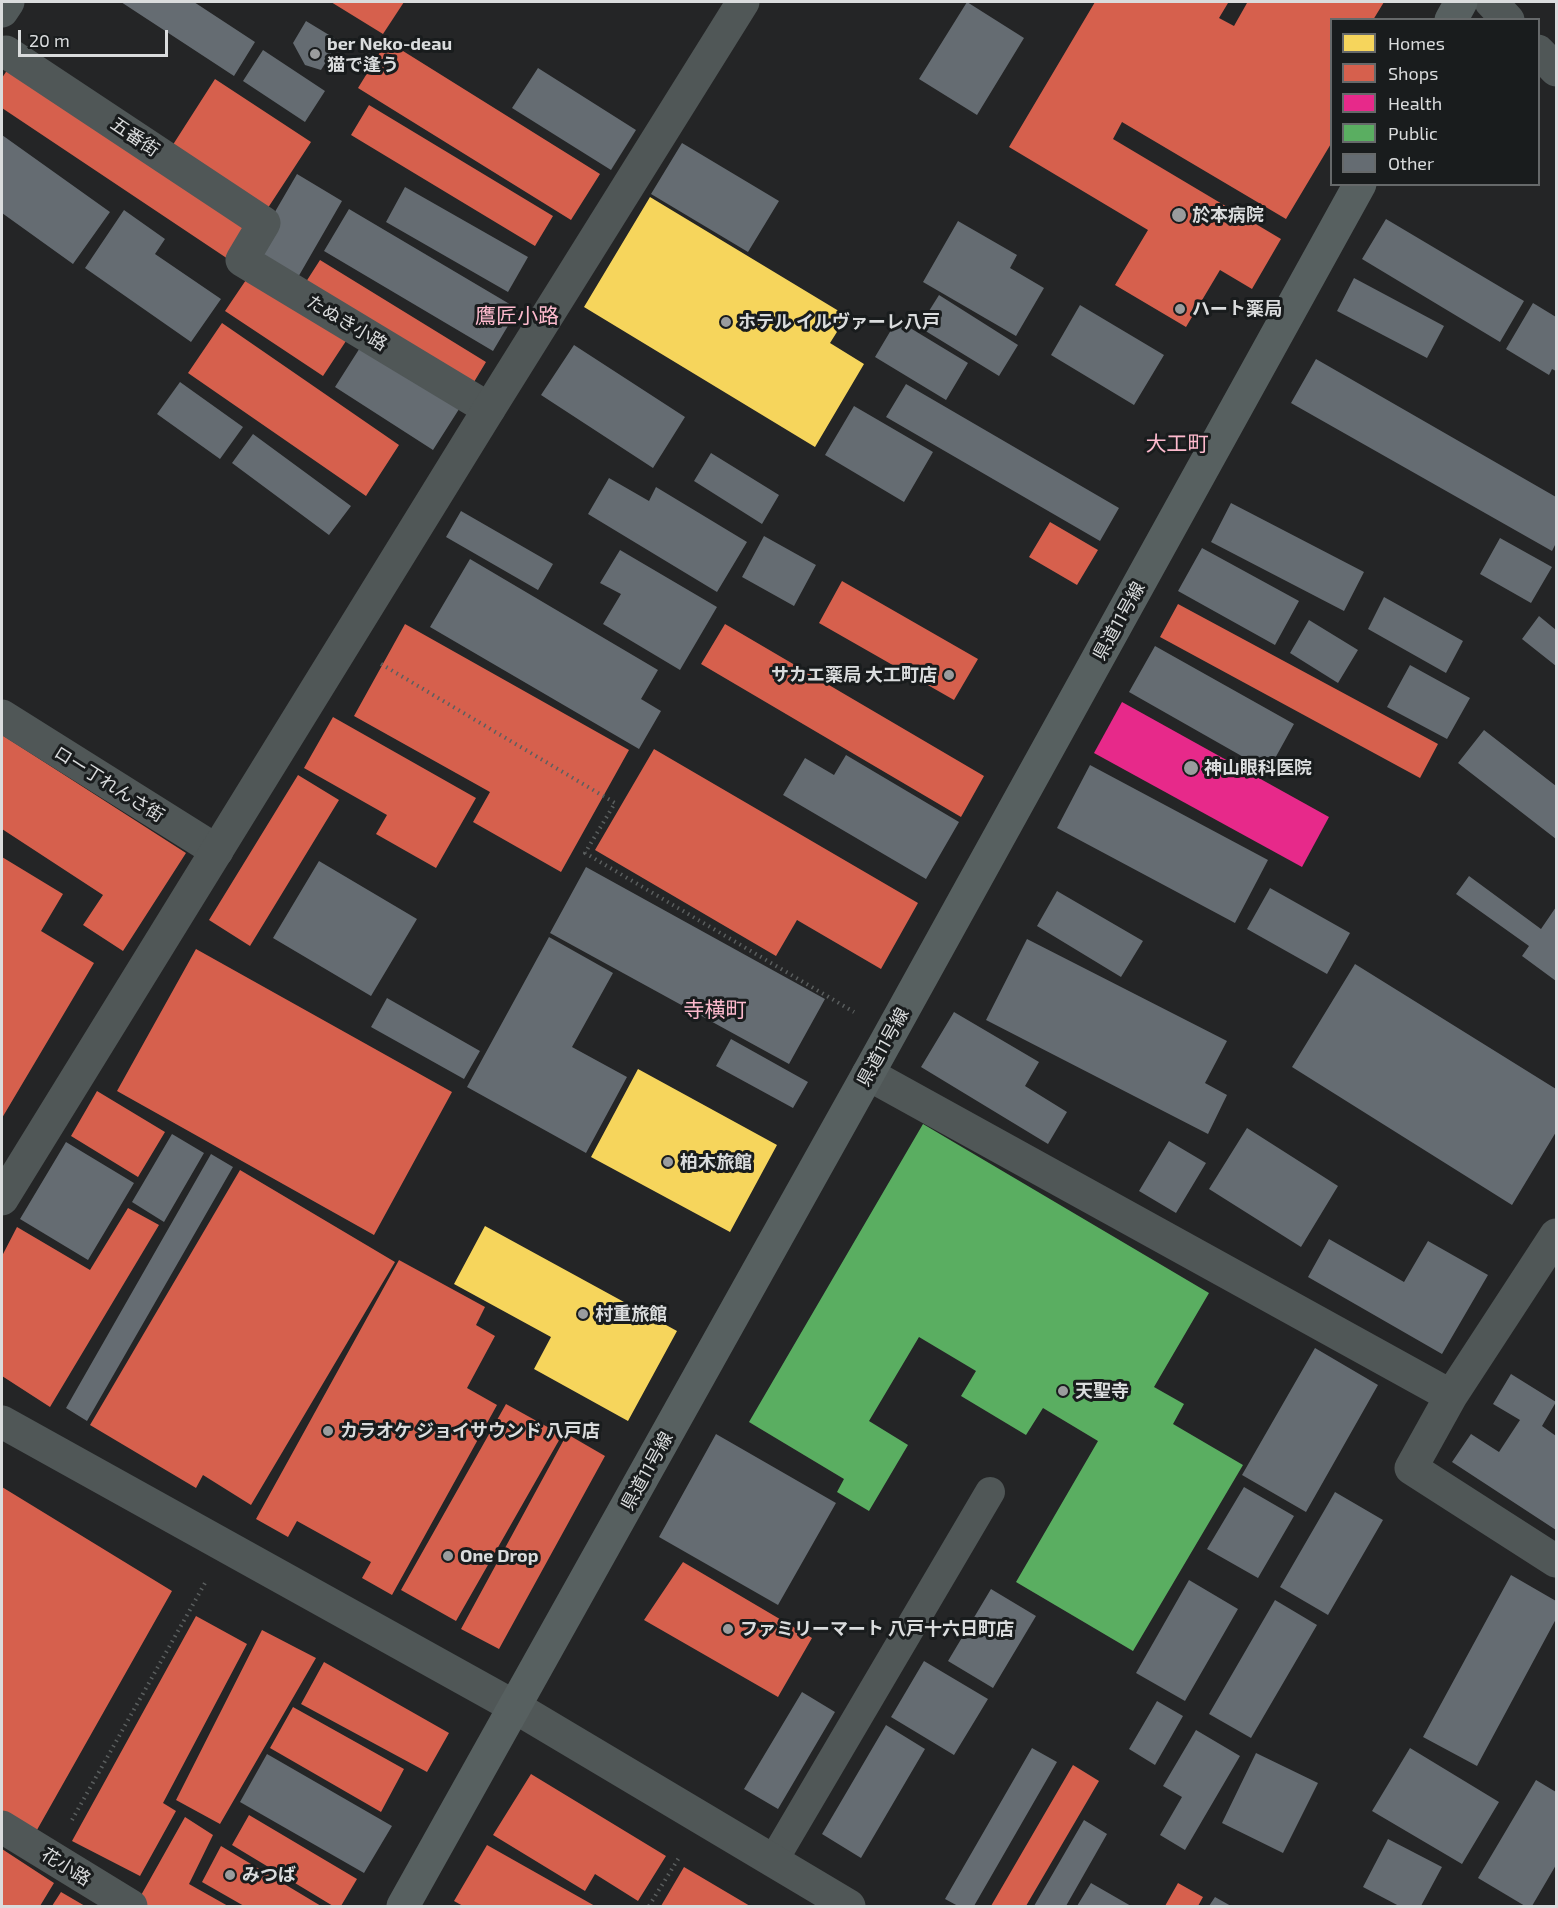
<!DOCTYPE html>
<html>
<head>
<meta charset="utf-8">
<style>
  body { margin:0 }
  #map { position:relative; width:1558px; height:1908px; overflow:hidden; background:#242526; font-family:"Exo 2",sans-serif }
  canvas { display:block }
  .frame { position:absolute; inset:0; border:3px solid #dadcdd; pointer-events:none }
  .legend { position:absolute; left:1330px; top:18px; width:210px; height:168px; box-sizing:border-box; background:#191c1d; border:2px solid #66696a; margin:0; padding:8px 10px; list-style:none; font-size:18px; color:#dadcdd }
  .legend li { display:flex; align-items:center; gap:12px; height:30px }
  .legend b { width:30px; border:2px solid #66696a }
  .scale { position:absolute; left:18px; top:30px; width:150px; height:27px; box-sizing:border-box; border:3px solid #dadcdd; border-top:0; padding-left:8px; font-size:18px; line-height:21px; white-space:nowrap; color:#dadcdd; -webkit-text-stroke:4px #191c1d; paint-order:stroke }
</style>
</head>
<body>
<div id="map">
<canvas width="1558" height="1908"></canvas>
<div class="frame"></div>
<ul class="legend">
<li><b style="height:16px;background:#f6d55c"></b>Homes</li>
<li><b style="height:16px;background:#d6604d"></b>Shops</li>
<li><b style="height:16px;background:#e7298a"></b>Health</li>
<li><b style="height:16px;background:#5aae61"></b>Public</li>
<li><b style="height:16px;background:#656c72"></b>Other</li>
</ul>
<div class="scale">20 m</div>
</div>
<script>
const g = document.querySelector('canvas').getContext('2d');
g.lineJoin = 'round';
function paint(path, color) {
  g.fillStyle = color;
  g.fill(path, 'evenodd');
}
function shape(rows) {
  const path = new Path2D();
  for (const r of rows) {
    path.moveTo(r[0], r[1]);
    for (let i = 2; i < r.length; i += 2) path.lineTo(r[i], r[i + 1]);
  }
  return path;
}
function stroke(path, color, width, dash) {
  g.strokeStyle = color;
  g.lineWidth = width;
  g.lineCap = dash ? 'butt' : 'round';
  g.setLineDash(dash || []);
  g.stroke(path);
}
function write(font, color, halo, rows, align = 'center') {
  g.font = font + ' "Exo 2","Noto Sans JP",sans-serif';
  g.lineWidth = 6;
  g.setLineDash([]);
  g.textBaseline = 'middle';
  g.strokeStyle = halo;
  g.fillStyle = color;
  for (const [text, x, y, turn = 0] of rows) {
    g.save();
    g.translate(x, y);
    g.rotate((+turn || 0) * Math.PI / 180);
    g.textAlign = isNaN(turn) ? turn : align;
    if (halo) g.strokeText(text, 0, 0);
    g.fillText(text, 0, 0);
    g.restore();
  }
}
const homes = shape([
  [650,197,847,316,830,343,864,364,815,447,584,307],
  [638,1069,777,1145,730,1232,591,1157],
  [485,1226,677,1331,628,1421,534,1369,551,1337,454,1284]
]);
const shops = shape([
  [331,2,404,2,383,34],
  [1095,2,1226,2,1228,3,1219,18,1234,26,1247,3,1244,2,1384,2,1373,20,1332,20,1332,142,1286,219,1122,122,1113,139,1281,239,1252,289,1220,270,1186,327,1115,285,1148,230,1009,147],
  [387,41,600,174,571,220,358,88],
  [13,61,259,226,234,263,2,108,2,78],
  [215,79,311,142,262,217,167,154],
  [369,105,553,216,535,246,351,135],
  [320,260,486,362,471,387,304,285],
  [248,277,346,341,323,376,225,311],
  [222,323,399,445,366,496,188,373],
  [1050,522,1098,550,1077,585,1029,557],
  [842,581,978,659,954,700,819,623],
  [1178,604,1438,744,1420,778,1160,637],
  [405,624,629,750,561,872,473,822,490,792,354,716],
  [725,624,984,776,961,817,701,664],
  [333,717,476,798,436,868,376,834,387,815,304,768],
  [2,735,186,853,123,951,83,925,103,895,2,829],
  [654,749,918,903,881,969,797,920,776,956,595,850],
  [298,775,339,800,250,946,209,920],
  [2,857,63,894,41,931,94,963,2,1118],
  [196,949,452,1092,374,1235,117,1091],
  [97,1091,165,1132,138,1177,71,1136],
  [240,1170,395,1262,251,1505,203,1475,196,1488,90,1425],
  [128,1208,159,1225,50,1407,2,1376,2,1256,17,1227,90,1270],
  [399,1260,485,1307,476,1325,495,1336,467,1388,497,1405,392,1595,362,1578,371,1562,297,1521,288,1537,256,1519],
  [506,1404,562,1435,456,1621,401,1590],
  [567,1434,605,1456,499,1649,461,1629],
  [2,1487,172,1591,33,1837,2,1817],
  [683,1562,812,1638,778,1697,644,1620],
  [196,1616,247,1644,163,1803,176,1811,140,1876,72,1841],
  [262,1630,316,1658,220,1824,176,1800],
  [324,1662,449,1733,427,1772,301,1704],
  [293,1707,404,1769,381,1812,270,1748],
  [1073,1765,1099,1781,1026,1906,991,1906],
  [531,1774,666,1856,638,1901,595,1874,585,1891,493,1835],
  [249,1815,357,1879,341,1906,333,1906,232,1845],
  [185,1817,213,1835,189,1884,228,1906,135,1906],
  [487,1845,595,1906,463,1906,454,1901],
  [221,1846,321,1906,244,1906,202,1882],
  [2,1849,54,1883,40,1906,2,1906],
  [684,1867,750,1906,661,1906],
  [1178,1883,1203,1897,1198,1906,1165,1906],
  [61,1892,85,1906,52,1906]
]);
const health = shape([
  [1122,702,1329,817,1302,867,1094,753]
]);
const public = shape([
  [923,1124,1209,1293,1154,1387,1184,1404,1173,1424,1243,1465,1133,1651,1016,1582,1098,1441,1043,1408,1026,1435,961,1396,976,1371,919,1337,869,1421,908,1445,869,1511,837,1492,844,1479,749,1422]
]);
const building = shape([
  [121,2,194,2,255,42,234,76],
  [967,2,1024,38,977,115,919,79],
  [306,21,339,41,321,70,305,65,293,43],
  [263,50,325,91,305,122,243,81],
  [538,68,636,130,611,170,512,108],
  [2,135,110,212,73,264,2,213],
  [682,143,779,201,748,252,651,194],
  [297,174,342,201,297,279,251,253],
  [405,187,528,257,508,292,386,222],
  [349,209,518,309,493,351,324,251],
  [124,210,165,239,155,254,221,299,191,342,85,268],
  [1386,219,1524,301,1500,342,1362,259],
  [958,221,1017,255,1010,268,1044,288,1016,336,923,282],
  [1354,278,1444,326,1427,358,1337,311],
  [939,295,1018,345,999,376,919,327],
  [1533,303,1556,317,1556,371,1552,369,1549,375,1506,349],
  [1080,305,1164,355,1134,405,1051,355],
  [897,320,968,363,946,400,875,357],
  [363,343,461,406,433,450,335,387],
  [574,345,685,417,653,468,541,395],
  [1316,359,1556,497,1556,543,1552,551,1291,403],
  [180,382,243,427,220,459,157,414],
  [906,384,1119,508,1100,541,886,417],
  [854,406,933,452,904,502,825,455],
  [253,434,351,506,329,535,232,463],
  [711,453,779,495,762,524,694,481],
  [609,478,649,501,656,487,747,542,717,592,588,514],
  [1231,503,1364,572,1344,611,1211,542],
  [461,511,553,564,538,590,446,537],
  [764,536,816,565,794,606,742,577],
  [1500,538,1552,567,1531,603,1480,574],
  [1202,548,1299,601,1275,645,1178,591],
  [620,550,717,607,680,670,603,624,621,594,600,583],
  [470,559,658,670,641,699,661,711,639,749,430,627],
  [1384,597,1463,641,1446,673,1368,629],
  [1539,616,1556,630,1556,666,1522,639],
  [1309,620,1358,650,1338,683,1290,653],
  [1155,646,1294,724,1268,771,1129,692],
  [1410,665,1470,698,1447,739,1387,707],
  [1484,730,1556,786,1556,839,1458,763],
  [846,755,959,822,926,879,783,795,805,758,834,775],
  [1090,765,1268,860,1235,923,1057,828],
  [319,861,417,919,371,996,273,938],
  [586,867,825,999,789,1064,550,933],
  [1469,876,1541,929,1556,907,1556,981,1522,956,1529,946,1456,894],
  [1270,888,1350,933,1327,974,1247,929],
  [1057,891,1143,941,1121,977,1037,926],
  [549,937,613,973,572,1047,627,1077,586,1153,467,1087],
  [1027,939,1227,1041,1205,1083,1227,1095,1208,1134,986,1020],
  [1355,964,1556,1089,1556,1132,1512,1205,1292,1067],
  [387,998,480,1051,464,1079,371,1027],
  [954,1012,1039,1062,1025,1086,1067,1112,1048,1144,921,1067],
  [731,1039,808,1082,793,1108,716,1066],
  [1247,1128,1338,1186,1301,1247,1209,1189],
  [172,1134,204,1153,164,1222,132,1202],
  [1169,1141,1206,1163,1176,1213,1139,1191],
  [66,1142,134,1183,88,1260,20,1219],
  [211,1154,233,1167,87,1421,66,1408],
  [1329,1239,1404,1282,1428,1241,1488,1275,1442,1354,1308,1277],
  [1315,1348,1378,1385,1306,1512,1242,1475],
  [1511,1374,1556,1402,1542,1426,1556,1436,1556,1530,1452,1462,1471,1434,1499,1452,1520,1420,1493,1404],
  [716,1434,836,1503,778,1605,659,1537],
  [1244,1487,1294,1516,1258,1578,1207,1549],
  [1335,1492,1383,1520,1328,1615,1280,1587],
  [1511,1575,1556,1601,1556,1619,1477,1766,1423,1737],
  [1189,1580,1238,1609,1185,1701,1136,1673],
  [991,1589,1036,1616,993,1688,948,1661],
  [1275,1600,1317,1625,1251,1738,1209,1714],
  [924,1661,988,1699,954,1755,891,1717],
  [802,1692,835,1712,778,1809,744,1789],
  [1157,1701,1183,1716,1155,1765,1129,1749],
  [886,1725,925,1749,861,1858,822,1834],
  [1196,1730,1240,1756,1185,1850,1160,1835,1182,1797,1163,1786],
  [1032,1748,1057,1762,974,1906,958,1906,945,1899],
  [1410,1748,1499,1802,1462,1864,1372,1811],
  [1256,1753,1318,1783,1283,1853,1222,1823],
  [267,1754,392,1826,364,1873,240,1802],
  [1536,1780,1556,1792,1556,1865,1532,1906,1525,1906,1478,1878],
  [1084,1820,1107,1834,1066,1906,1034,1906],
  [1388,1839,1442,1867,1421,1906,1399,1906,1363,1887],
  [1091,1883,1131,1906,1077,1906],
  [1215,1897,1231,1906,1209,1906]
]);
const path = shape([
  [381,664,615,803,585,853,854,1012],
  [72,1820,205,1583],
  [649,1906,680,1856]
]);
const service = shape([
  [773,1861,990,1492]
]);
const pedestrian = shape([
  [6,52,264,223,242,260,489,409],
  [2,716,217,851],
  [2,1827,131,1906]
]);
const minor = shape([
  [868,1074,1451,1396],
  [2,1199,489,409,743,2],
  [1556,1235,1451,1396,1411,1468,1556,1561]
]);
const tertiary = shape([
  [1491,2,1508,20],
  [1538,51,1556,70],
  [2,1422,515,1707,849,1906]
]);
const secondary = shape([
  [2,11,8,2]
]);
const primary = shape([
  [1451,20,1461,2],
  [403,1906,868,1074,1360,184]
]);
const markers = [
  [315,54,6,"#9a9c9d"],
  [1179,215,8,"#9a9c9d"],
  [1180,309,6,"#9a9c9d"],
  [726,322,6,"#9a9c9d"],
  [949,675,6,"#9a9c9d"],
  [1191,768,8,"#9a9c9d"],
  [668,1162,6,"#9a9c9d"],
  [583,1314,6,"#9a9c9d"],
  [1063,1391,6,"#9a9c9d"],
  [328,1431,6,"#9a9c9d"],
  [448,1556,6,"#9a9c9d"],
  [728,1629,6,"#9a9c9d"],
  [230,1875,6,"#9a9c9d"]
];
const poiNames = [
  ["ber Neko-deau",327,44],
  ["猫で逢う",327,65],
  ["於本病院",1192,215],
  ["ハート薬局",1192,309],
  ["ホテル イルヴァーレ八戸",738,322],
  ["サカエ薬局 大工町店",937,675,"right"],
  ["神山眼科医院",1204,768],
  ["柏木旅館",680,1162],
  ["村重旅館",595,1314],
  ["天聖寺",1075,1391],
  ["カラオケ ジョイサウンド 八戸店",340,1431],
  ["One Drop",460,1556],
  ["ファミリーマート 八戸十六日町店",740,1629],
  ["みつば",242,1875]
];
const streetNames = [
  ["五番街",135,137,34],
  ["たぬき小路",347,323,31],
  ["県道11号線",1119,621,-61],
  ["ロー丁れんさ街",109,784,32],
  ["県道11号線",883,1047,-61],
  ["県道11号線",647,1471,-61],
  ["花小路",66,1867,32]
];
const quarterNames = [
  ["鷹匠小路",517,316],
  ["大工町",1177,444],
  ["寺横町",715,1010]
];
paint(homes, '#f6d55c');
paint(shops, '#d6604d');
paint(health, '#e7298a');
paint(public, '#5aae61');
paint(building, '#656c72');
stroke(path, '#5b5f5f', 4, [1.5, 4.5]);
stroke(service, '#505757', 30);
stroke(pedestrian, '#505757', 33);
stroke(minor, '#505757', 33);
stroke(tertiary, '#505757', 33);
stroke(secondary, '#515959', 33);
stroke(primary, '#576060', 33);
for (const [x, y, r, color] of markers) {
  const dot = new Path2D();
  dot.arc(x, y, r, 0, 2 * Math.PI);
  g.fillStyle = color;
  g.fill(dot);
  stroke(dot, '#191c1d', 2);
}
write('bold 18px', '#dadcdd', '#191c1d', poiNames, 'left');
write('18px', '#dadcdd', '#191c1d', streetNames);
write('21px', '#fdbacd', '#191c1d', quarterNames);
</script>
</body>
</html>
